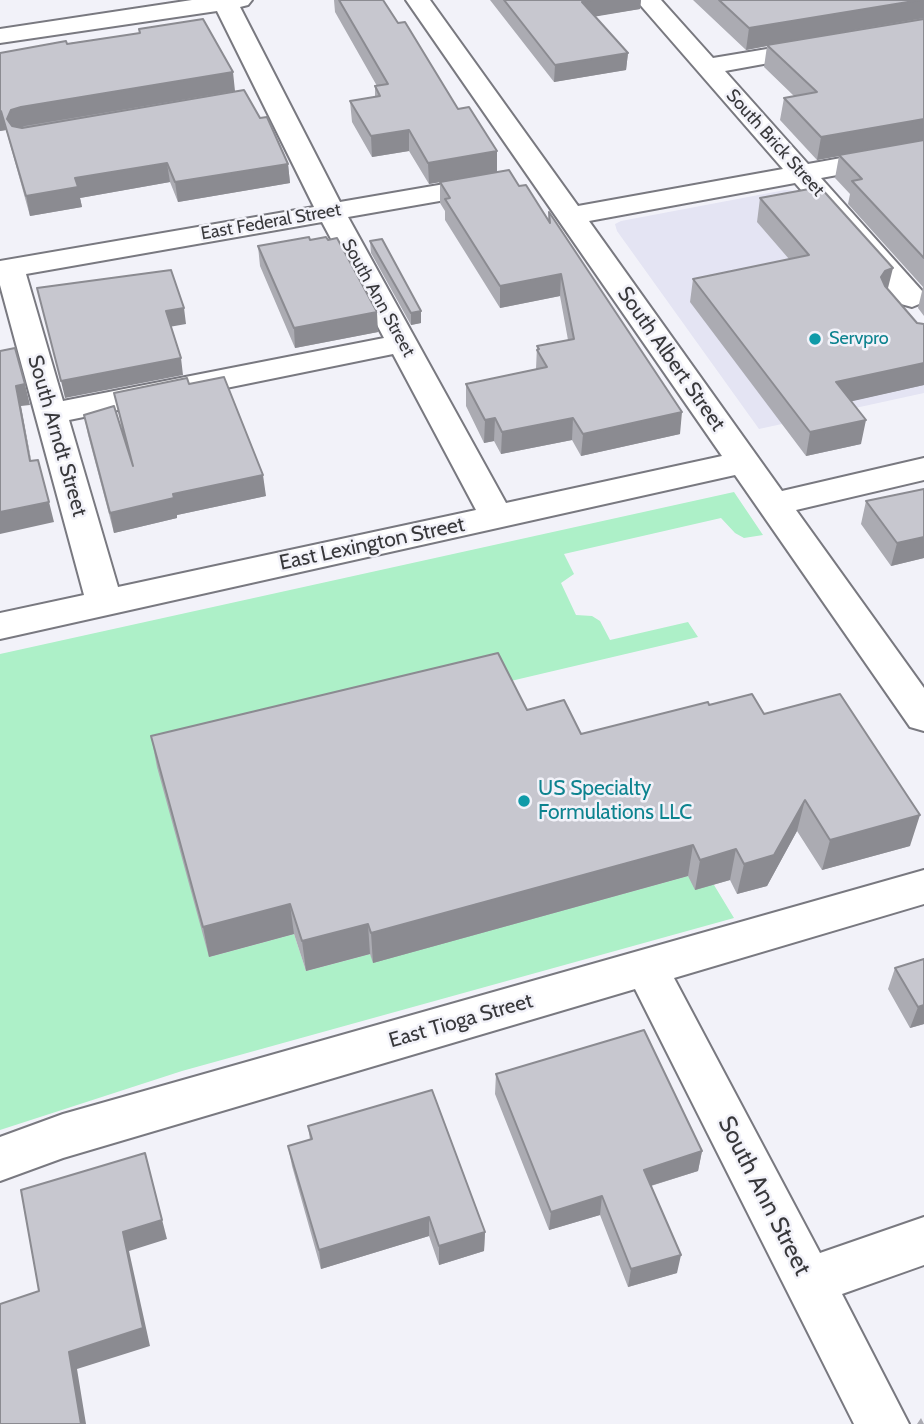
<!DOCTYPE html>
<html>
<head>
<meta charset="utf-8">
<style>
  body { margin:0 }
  canvas { display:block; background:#f2f2f9 }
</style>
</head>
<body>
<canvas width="924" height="1424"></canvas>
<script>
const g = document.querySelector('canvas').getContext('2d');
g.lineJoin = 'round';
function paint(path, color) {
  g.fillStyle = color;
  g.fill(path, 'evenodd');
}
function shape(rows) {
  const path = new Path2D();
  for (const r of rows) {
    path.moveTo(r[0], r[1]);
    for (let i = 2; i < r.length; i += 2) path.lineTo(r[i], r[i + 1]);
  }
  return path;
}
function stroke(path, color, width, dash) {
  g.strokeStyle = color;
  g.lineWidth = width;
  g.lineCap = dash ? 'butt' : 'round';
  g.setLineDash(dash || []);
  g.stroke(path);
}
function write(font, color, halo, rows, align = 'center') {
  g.font = font + ' Cabin,sans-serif';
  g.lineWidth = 5;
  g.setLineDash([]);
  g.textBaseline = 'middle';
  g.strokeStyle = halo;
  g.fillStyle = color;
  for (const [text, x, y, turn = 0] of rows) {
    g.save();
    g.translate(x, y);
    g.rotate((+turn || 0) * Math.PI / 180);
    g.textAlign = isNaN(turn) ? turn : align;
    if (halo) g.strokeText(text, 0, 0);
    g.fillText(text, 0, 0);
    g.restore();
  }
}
const built = shape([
  [785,190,803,191,877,288,924,344,924,393,759,429,617,231,615,224,621,221]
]);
const green = shape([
  [734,492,763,535,744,538,735,533,721,518,564,554,574,574,561,583,576,615,592,616,600,621,610,640,688,622,698,637,498,684,209,957,294,934,306,971,370,954,374,962,688,876,714,885,734,918,182,1071,0,1130,0,654]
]);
const minor = shape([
  [192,0,252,0,248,5,240,7,340,202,491,176,501,178,505,184,501,190,491,192,348,217,506,503,722,456,406,0,430,0,578,206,783,169,636,0,661,0,713,58,815,41,824,43,827,48,824,53,725,71,808,164,924,143,924,159,821,178,923,292,924,302,912,307,901,304,795,183,589,221,782,491,924,458,924,480,796,510,924,688,924,731,910,727,735,475,0,639,0,613,84,595,0,285,0,261,314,207,217,11,0,43,0,29,192,0],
  [322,222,384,338,63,401,26,274,322,222],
  [393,354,476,510,118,587,69,420,393,354],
  [924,870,924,904,674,978,820,1253,924,1217,924,1265,842,1294,909,1424,854,1424,635,989,63,1158,0,1181,0,1137,63,1114,924,870]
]);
const wall = shape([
  [334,0,383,0,497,172,519,186,548,221,549,212,680,434,581,456,572,440,501,454,494,441,484,443,466,406,466,384,536,369,537,346,568,340,560,296,500,308,445,220,445,211,440,203,440,182,429,184,409,151,372,157,352,122,350,101,375,97,375,86,377,86,335,12],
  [490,0,641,0,640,9,595,16,628,53,626,70,554,82],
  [693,0,924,0,924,316,918,308,923,287,848,204,850,194,835,178,839,156,817,160,780,120,784,98,794,96,764,67,767,46,746,50],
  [139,29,235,91,21,128,260,118,288,164,290,183,178,202,170,182,80,198,82,207,30,216,6,130,0,131,0,53,140,33],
  [760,198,888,289,917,323,924,385,851,401,861,444,806,456,690,302,693,279,789,259,757,222],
  [310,240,378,332,295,348,260,266,258,246],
  [370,241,421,323,411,325,371,253],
  [189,384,266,496,177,515,177,518,114,533,88,435,84,415,125,441,114,393],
  [924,489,924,558,891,566,861,524,866,501],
  [709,705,764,714,910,846,822,870,797,831,767,886,737,894,730,880,695,890,688,876,373,963,370,954,306,971,294,934,209,957,157,767,151,736,527,710,581,734],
  [924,959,924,1024,910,1028,888,989,895,968],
  [496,1074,702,1151,698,1171,651,1186,677,1273,628,1287,600,1215,549,1230,495,1094],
  [308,1126,485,1232,484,1251,439,1265,429,1236,321,1269,292,1166,288,1146,310,1140],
  [921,1418,924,1424,917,1424]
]);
const shadedWall = shape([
  [592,0,641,0,640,9,581,19,582,2],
  [920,0,924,0,924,18,767,45,767,46,746,50,749,28],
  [628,53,626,70,554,82,555,65],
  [233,72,235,91,25,126,15,130,7,119,11,110,21,107],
  [0,111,1,111,6,130,0,131],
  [924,119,924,141,817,160,821,137],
  [409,130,409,151,372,157,371,136],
  [497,151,497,172,429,184,428,163],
  [167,163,170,182,80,198,82,207,30,216,26,196,75,178],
  [288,164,290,183,178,202,175,182],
  [893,268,887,292,881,277,885,271],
  [561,274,560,296,500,308,500,286],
  [184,308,186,324,169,327,166,311],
  [421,311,421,323,411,325,411,313],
  [377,312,378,332,295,348,294,328],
  [181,358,183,375,65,398,61,381],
  [924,363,924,385,831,406,836,382],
  [25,384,30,405,21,406,35,481,16,386],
  [682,412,680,434,581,456,583,434],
  [495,418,494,441,484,443,485,420],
  [573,418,572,440,501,454,502,432],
  [866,420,861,444,806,456,810,432],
  [263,475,266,496,177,515,177,518,114,533,110,513,173,494],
  [49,502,54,522,0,534,0,512],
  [924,537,924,558,891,566,897,543],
  [805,800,797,831,767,886,737,894,744,864],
  [920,815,910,846,822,870,830,840],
  [693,845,688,876,373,963,371,933],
  [736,849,730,880,695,890,700,860],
  [290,904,294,934,209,957,203,927],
  [368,924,370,954,306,971,302,941],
  [924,1005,924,1024,910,1028,918,1007],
  [702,1151,698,1171,640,1189,644,1170],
  [145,1153,167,1239,129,1251,150,1346,77,1369,86,1424,81,1424,69,1352,123,1232],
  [602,1196,600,1215,549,1230,551,1212],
  [429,1217,429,1236,321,1269,319,1250],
  [485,1232,484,1251,439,1265,439,1246],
  [681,1255,677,1273,628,1287,631,1269]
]);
const building = shape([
  [339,0,383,0,398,23,405,22,458,109,469,107,497,151,428,163,409,130,371,136,350,101,380,96,375,86,388,84,339,0],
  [504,0,592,0,582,2,628,53,555,65,504,0],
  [719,0,920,0,749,28,719,0],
  [203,19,233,72,21,107,11,110,7,119,12,126,22,128,244,90,260,118,267,117,288,164,175,182,167,163,75,178,78,187,26,196,1,111,0,111,0,53,66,41,67,44,140,33,139,29,203,19],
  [924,19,924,119,821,137,784,98,817,92,767,45,924,19],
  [924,140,924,258,852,181,862,179,839,155,924,140],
  [509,170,519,186,526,185,550,223,549,212,682,412,583,434,573,418,502,432,495,418,485,420,466,384,547,367,537,350,539,349,537,346,574,339,561,274,500,286,445,199,450,198,440,182,509,170],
  [820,187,893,268,885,271,881,277,885,286,917,323,924,324,924,363,836,382,866,420,810,432,693,279,809,255,760,198,820,187],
  [309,237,310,240,326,237,328,240,337,238,377,312,294,328,258,246,309,237],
  [382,239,421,311,411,313,370,241,382,239],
  [171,270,184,308,166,311,181,358,61,381,37,288,171,270],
  [15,348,25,384,16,386,30,461,38,460,49,502,0,512,0,351,15,348],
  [224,377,263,475,173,494,174,498,110,513,84,415,114,406,133,466,114,393,187,378,189,384,224,377],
  [924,489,924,537,897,543,866,501,924,489],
  [498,653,527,710,564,700,581,734,708,702,709,705,752,694,764,714,840,694,920,815,830,840,805,800,774,855,744,864,736,849,700,860,693,845,371,933,368,924,302,941,290,904,203,927,151,736,498,653],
  [924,959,924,1005,918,1007,895,968,924,959],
  [644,1030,702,1151,644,1170,681,1255,631,1269,602,1196,551,1212,496,1074,644,1030],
  [432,1090,485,1232,439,1246,429,1217,319,1250,288,1146,312,1139,308,1126,432,1090],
  [145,1153,162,1220,123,1232,143,1328,69,1352,81,1424,0,1424,0,1304,39,1291,21,1190,145,1153]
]);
const markers = [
  [815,339,7,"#0f9aa8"],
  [524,801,7,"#0f9aa8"]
];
const farStreetnames = [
  ["South Brick Street",775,143,48],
  ["East Federal Street",271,222,-10],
  ["South Ann Street",378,298,61]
];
const farCulturenames = [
  ["Servpro",829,339]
];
const streetNames = [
  ["South Albert Street",671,359,55],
  ["South Arndt Street",57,436,74],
  ["East Lexington Street",372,544,-12],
  ["East Tioga Street",461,1021,-16]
];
const cultureNames = [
  ["US Specialty",538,789],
  ["Formulations LLC",538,813]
];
const nearStreetnames = [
  ["South Ann Street",764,1196,63]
];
paint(built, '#e4e4f3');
paint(green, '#adf0c8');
stroke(minor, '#797980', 4);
paint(minor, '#fff');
paint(wall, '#ababb2');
paint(shadedWall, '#8b8b91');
paint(building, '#c7c7cf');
stroke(building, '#8b8b91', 2);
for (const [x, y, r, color] of markers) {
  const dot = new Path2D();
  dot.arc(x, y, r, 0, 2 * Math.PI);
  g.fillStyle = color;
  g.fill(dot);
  stroke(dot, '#f2f2f9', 2.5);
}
write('18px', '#38383b', '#f2f2f9', farStreetnames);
write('18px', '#0d838f', '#f2f2f9', farCulturenames, 'left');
write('21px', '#38383b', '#f2f2f9', streetNames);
write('21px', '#0d838f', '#f2f2f9', cultureNames, 'left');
write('24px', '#38383b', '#f2f2f9', nearStreetnames);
</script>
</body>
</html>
